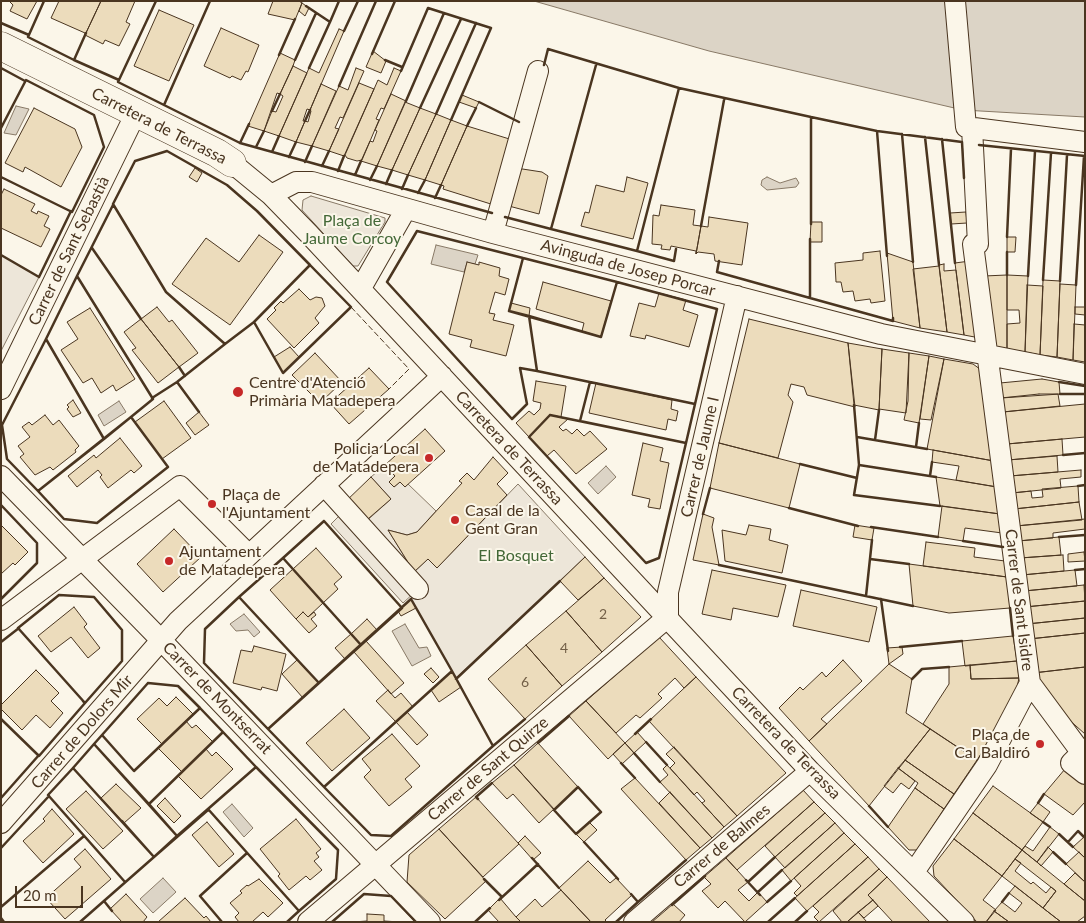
<!DOCTYPE html>
<html>
<head>
<meta charset="utf-8">
<style>
  body { margin:0 }
  #map { position:relative; width:1086px; height:923px; overflow:hidden; background:#fbf6e9; font-family:Lato,sans-serif }
  canvas { display:block }
  .frame { position:absolute; inset:0; border:2px solid #4a3520; pointer-events:none }
  .scale { position:absolute; left:15px; top:886px; width:68px; height:22px; box-sizing:border-box; border:2px solid #4a3520; border-top:0; padding-left:6px; font-size:15px; line-height:18px; white-space:nowrap; color:#4a3520; -webkit-text-stroke:4px #fbf6e9; paint-order:stroke }
</style>
</head>
<body>
<div id="map">
<canvas width="1086" height="923"></canvas>
<div class="frame"></div>
<div class="scale">20 m</div>
</div>
<script>
const g = document.querySelector('canvas').getContext('2d');
g.lineJoin = 'round';
function paint(path, color) {
  g.fillStyle = color;
  g.fill(path, 'evenodd');
}
function shape(rows) {
  const path = new Path2D();
  for (const r of rows) {
    path.moveTo(r[0], r[1]);
    for (let i = 2; i < r.length; i += 2) path.lineTo(r[i], r[i + 1]);
  }
  return path;
}
function stroke(path, color, width, dash) {
  g.strokeStyle = color;
  g.lineWidth = width;
  g.lineCap = dash ? 'butt' : 'round';
  g.setLineDash(dash || []);
  g.stroke(path);
}
function write(font, color, halo, rows, align = 'center') {
  g.font = font + ' Lato,sans-serif';
  g.lineWidth = 4;
  g.setLineDash([]);
  g.textBaseline = 'middle';
  g.strokeStyle = halo;
  g.fillStyle = color;
  for (const [text, x, y, turn = 0] of rows) {
    g.save();
    g.translate(x, y);
    g.rotate((+turn || 0) * Math.PI / 180);
    g.textAlign = isNaN(turn) ? turn : align;
    if (halo) g.strokeText(text, 0, 0);
    g.fillText(text, 0, 0);
    g.restore();
  }
}
const green = shape([
  [311,196,385,218,385,222,358,266,353,266,302,210,303,200,311,196],
  [1,255,39,277,1,351,1,255],
  [385,465,395,476,389,482,394,487,400,482,405,487,408,484,436,511,417,532,407,535,388,530,414,572,428,559,437,568,518,484,585,557,456,678,411,599,418,594,362,525,391,499,371,477,385,465],
  [343,512,415,592,403,603,331,524,343,512]
]);
const water = shape([
  [534,1,1085,1,1085,117,963,110,709,51,534,1],
  [16,106,29,109,16,135,4,133,16,106],
  [767,177,780,183,796,178,799,183,796,187,767,190,761,185,762,180,767,177],
  [436,245,478,255,475,264,467,263,464,272,431,264,436,245],
  [119,401,126,412,104,426,98,415,119,401],
  [606,466,616,477,598,494,588,483,606,466],
  [244,614,260,632,254,637,248,630,236,631,230,624,244,614],
  [405,624,419,648,427,647,431,656,412,666,392,631,405,624],
  [232,804,253,828,244,837,223,812,232,804],
  [163,878,176,892,153,913,140,899,163,878]
]);
const building = shape([
  [9,1,37,1,27,19,10,11,13,5,9,1],
  [59,1,101,1,85,35,85,33,51,18,59,1],
  [101,1,135,1,126,22,130,24,119,46,105,40,103,44,85,35,101,1],
  [273,1,299,1,302,3,295,20,268,14,273,1],
  [302,3,309,8,305,16,299,11,302,3],
  [159,10,194,25,169,81,134,66,159,10],
  [221,28,259,45,248,72,246,71,241,80,232,76,230,78,204,66,221,28],
  [339,29,344,31,310,110,307,109,303,121,305,121,296,142,279,136,309,68,319,73,339,29],
  [373,51,386,61,381,73,366,67,373,51],
  [280,53,295,60,293,66,280,94,277,93,264,131,248,126,280,53],
  [293,66,307,73,279,136,264,131,272,111,276,112,283,96,280,94,293,66],
  [356,68,364,71,343,118,340,117,335,128,339,129,329,151,312,146,339,86,348,90,356,68],
  [394,68,401,71,384,109,381,108,376,119,379,120,362,160,357,161,347,158,345,155,378,80,387,85,394,68],
  [359,83,374,89,344,156,329,151,359,83],
  [321,84,336,91,312,146,296,142,305,121,308,122,311,111,310,110,321,84],
  [391,94,406,101,377,166,361,161,370,141,373,142,377,131,375,130,391,94],
  [462,95,479,102,476,108,459,102,462,95],
  [405,102,420,108,392,170,377,166,405,102],
  [34,108,75,129,82,147,61,187,25,167,23,172,5,163,34,108],
  [420,108,436,114,408,175,392,170,420,108],
  [436,114,451,120,425,180,408,175,436,114],
  [451,120,467,126,441,185,425,180,451,120],
  [467,126,516,141,494,205,443,189,444,186,441,185,467,126],
  [195,168,202,173,197,182,189,177,195,168],
  [516,168,542,172,548,176,539,214,505,205,516,168],
  [627,177,648,183,633,239,581,226,585,212,589,213,596,185,624,192,627,177],
  [4,189,35,204,31,211,37,214,38,211,49,216,44,226,50,229,41,247,1,228,1,195,4,189],
  [661,205,695,210,693,225,701,226,696,254,696,251,671,246,670,250,661,249,662,245,652,244,653,215,659,216,661,205],
  [966,212,967,223,951,224,950,213,966,212],
  [709,217,748,223,742,265,715,261,714,254,698,252,696,254,701,226,708,227,709,217],
  [811,222,822,222,822,242,810,242,811,222],
  [259,235,283,252,230,325,172,284,206,238,239,262,259,235],
  [1007,237,1016,237,1015,252,1007,252,1007,237],
  [880,251,885,301,871,303,870,299,855,301,853,291,843,292,841,282,836,282,835,263,863,260,863,253,880,251],
  [887,253,913,262,920,328,893,321,887,253],
  [970,261,980,338,964,335,955,263,970,261],
  [467,262,479,265,479,262,500,268,499,276,509,279,505,295,495,292,489,313,495,314,493,320,514,325,506,356,470,347,472,340,449,334,467,262],
  [944,264,944,271,956,270,964,335,947,332,939,265,944,264],
  [939,266,947,332,920,328,913,269,939,266],
  [1007,275,1007,349,993,347,984,276,1007,275],
  [1007,275,1028,276,1025,352,1007,349,1007,324,1020,323,1019,310,1007,310,1007,275],
  [1043,280,1060,281,1057,357,1040,355,1043,280],
  [543,282,611,301,601,337,582,331,584,323,536,309,543,282],
  [1060,284,1076,285,1073,360,1057,357,1060,284],
  [1027,285,1043,286,1040,355,1025,352,1027,285],
  [299,289,310,300,316,297,322,298,325,306,315,318,319,323,294,348,267,319,276,310,274,308,281,301,283,303,299,289],
  [659,293,686,300,683,310,698,315,689,347,646,335,645,339,630,336,639,303,655,307,659,293],
  [511,303,530,308,529,316,509,311,511,303],
  [157,307,169,322,172,320,198,353,179,367,141,319,157,307],
  [1075,307,1085,307,1085,315,1075,314,1075,307],
  [90,308,135,379,116,391,113,385,101,393,92,378,83,383,61,350,78,339,67,322,90,308],
  [141,319,179,367,158,383,132,350,136,348,124,332,141,319],
  [749,319,848,343,855,407,807,395,804,387,791,384,788,395,793,402,778,458,719,443,749,319],
  [1074,324,1085,325,1085,362,1073,360,1074,324],
  [848,343,882,349,879,410,854,405,848,343],
  [290,347,299,357,283,373,274,357,290,347],
  [882,349,909,353,906,413,879,409,882,349],
  [315,353,342,382,320,403,292,375,315,353],
  [909,353,929,356,919,423,904,420,908,401,909,353],
  [929,356,944,359,931,420,920,419,929,356],
  [944,359,973,364,984,372,994,461,927,449,944,359],
  [369,368,389,389,349,424,330,403,369,368],
  [1042,379,1059,382,1060,394,1001,398,1000,383,1042,379],
  [536,381,566,386,561,417,550,415,529,437,516,423,529,411,534,415,540,409,541,403,533,401,536,381],
  [596,383,672,400,671,409,678,411,676,421,668,419,666,430,589,413,596,383],
  [1039,394,1058,394,1060,406,1003,412,1001,398,1039,394],
  [73,400,81,413,73,417,67,409,69,407,67,405,73,400],
  [164,401,191,438,162,459,135,422,164,401],
  [1085,404,1085,437,1007,444,1003,412,1085,404],
  [199,412,209,425,195,435,186,423,199,412],
  [45,415,53,425,59,420,79,446,75,450,76,452,53,470,50,467,35,475,20,457,24,454,18,446,30,437,22,427,29,422,32,425,45,415],
  [550,415,568,419,559,427,563,431,566,429,572,434,577,429,584,436,590,431,607,449,576,474,554,450,547,456,529,437,550,415],
  [425,429,445,451,405,487,400,482,394,487,389,482,395,476,385,465,425,429],
  [120,438,142,466,134,473,131,470,108,488,100,477,102,475,98,470,77,487,68,476,94,455,96,458,120,438],
  [1062,439,1063,455,1008,460,1007,444,1062,439],
  [643,443,663,448,660,461,669,463,660,509,648,507,650,499,632,495,643,443],
  [719,443,800,464,789,508,710,488,719,443],
  [933,450,994,461,997,487,956,480,959,466,932,462,933,450],
  [1057,456,1058,472,1010,476,1008,460,1057,456],
  [493,457,508,473,497,484,507,495,437,568,428,559,414,572,388,530,407,535,417,532,462,483,459,481,467,473,474,480,493,457],
  [1081,470,1081,477,1060,479,1061,488,1012,493,1010,476,1081,470],
  [371,477,391,499,361,525,343,504,371,477],
  [936,477,997,487,1000,514,940,506,936,477],
  [1078,486,1079,502,1014,509,1012,493,1031,491,1032,498,1043,497,1042,489,1078,486],
  [1079,502,1082,520,1016,526,1014,509,1079,502],
  [942,506,1000,514,1002,533,965,528,963,541,938,537,942,506],
  [703,514,714,518,712,527,719,565,693,560,703,514],
  [1085,519,1085,529,1053,533,1053,538,1018,541,1016,526,1085,519],
  [1,525,28,552,15,565,13,563,1,574,1,525],
  [749,525,771,529,769,540,788,545,782,573,725,561,722,530,746,535,749,525],
  [855,525,874,528,872,540,853,537,855,525],
  [174,529,201,557,163,592,137,564,174,529],
  [1059,537,1061,555,1020,558,1018,541,1059,537],
  [926,542,975,548,974,557,1005,561,1007,577,923,566,926,542],
  [316,548,342,577,334,584,338,589,323,603,293,569,316,548],
  [1084,552,1085,561,1068,562,1068,554,1084,552],
  [1063,555,1064,571,1022,575,1020,558,1063,555],
  [585,557,604,578,578,600,560,581,585,557],
  [909,564,1007,577,1010,608,949,613,913,606,909,564],
  [293,569,323,603,308,617,303,612,296,619,270,590,293,569],
  [712,570,786,585,778,617,733,608,731,620,702,614,712,570],
  [1075,570,1077,586,1024,591,1022,575,1075,570],
  [604,578,641,617,602,652,566,611,604,578],
  [1084,585,1085,601,1025,607,1024,591,1084,585],
  [801,590,877,607,869,642,793,626,801,590],
  [411,599,416,608,401,616,398,611,411,599],
  [1085,601,1085,618,1027,624,1025,607,1085,601],
  [74,607,87,624,84,627,100,648,88,658,71,637,51,652,38,636,74,607],
  [566,611,602,652,562,686,526,645,566,611],
  [303,612,308,617,314,612,316,615,311,619,317,626,309,633,296,619,303,612],
  [1085,618,1085,633,1029,639,1027,624,1085,618],
  [367,619,377,630,361,645,351,634,367,619],
  [1085,633,1085,667,1033,673,1029,639,1085,633],
  [351,634,361,645,345,659,335,648,351,634],
  [1013,636,1017,661,965,666,962,641,1013,636],
  [659,637,696,677,684,688,675,678,658,694,662,698,640,718,636,715,616,733,586,701,659,637],
  [366,641,404,683,391,694,354,652,366,641],
  [526,645,562,686,525,719,488,679,526,645],
  [254,646,286,654,277,691,262,687,261,690,233,683,241,650,252,652,254,646],
  [902,647,903,654,889,664,887,648,902,647],
  [297,660,319,683,303,698,282,674,297,660],
  [843,660,862,681,821,719,827,724,809,741,779,708,800,687,803,690,822,672,826,677,843,660],
  [1017,661,1019,678,971,679,970,665,1017,661],
  [889,664,912,679,906,713,930,729,869,806,809,741,889,664],
  [970,665,971,679,1019,678,1013,706,977,760,923,724,949,684,949,667,970,665],
  [1085,667,1085,734,1067,718,1033,673,1085,667],
  [431,668,439,677,433,683,424,674,431,668],
  [36,670,59,693,51,701,63,713,50,728,36,715,22,730,1,709,1,705,36,670],
  [452,671,461,687,439,702,431,690,452,671],
  [696,677,786,773,737,816,649,721,696,677],
  [388,690,395,698,401,693,413,707,396,722,376,701,388,690],
  [176,697,193,714,162,744,137,719,159,698,167,706,176,697],
  [586,701,625,743,608,759,569,716,586,701],
  [344,709,370,738,332,771,306,743,344,709],
  [407,712,428,735,417,745,396,722,407,712],
  [186,721,192,728,196,725,213,742,182,772,158,748,186,721],
  [930,729,977,760,954,794,905,760,930,729],
  [637,732,646,742,634,753,625,743,637,732],
  [392,734,420,766,405,779,412,787,389,806,364,777,371,770,362,759,392,734],
  [538,743,578,787,554,810,514,765,538,743],
  [625,743,634,753,622,764,613,754,625,743],
  [674,747,737,816,724,827,702,803,705,801,697,792,694,795,670,768,675,763,666,754,674,747],
  [206,749,212,756,216,752,233,769,201,799,178,776,206,749],
  [905,760,954,794,944,809,915,788,918,783,898,768,905,760],
  [514,765,554,809,539,823,513,794,507,799,492,783,514,765],
  [667,765,724,827,712,838,660,782,668,775,663,769,667,765],
  [898,768,915,781,909,789,901,783,893,793,884,786,898,768],
  [1065,769,1085,785,1085,802,1073,815,1044,794,1065,769],
  [635,778,700,848,686,860,621,789,635,778],
  [116,784,141,808,124,823,101,798,116,784],
  [993,786,1043,822,1022,850,973,813,993,786],
  [915,788,944,809,917,850,909,850,888,827,915,788],
  [803,790,814,802,737,870,726,858,803,790],
  [86,791,123,831,103,849,66,809,86,791],
  [670,792,712,838,700,848,659,803,670,792],
  [476,797,519,844,483,877,439,829,476,797],
  [165,798,181,816,174,823,157,806,165,798],
  [814,802,825,813,775,857,765,846,814,802],
  [1038,803,1050,812,1043,822,1030,813,1038,803],
  [52,809,74,834,43,863,23,841,45,821,43,819,52,809],
  [825,813,835,823,785,868,775,857,825,813],
  [973,813,1022,850,1002,876,954,839,973,813],
  [296,819,321,849,316,853,319,857,314,861,322,870,310,880,306,876,289,890,278,876,280,874,260,849,296,819],
  [207,822,234,854,219,867,192,835,207,822],
  [589,822,597,830,584,842,576,834,589,822],
  [835,823,844,833,791,881,782,870,835,823],
  [1050,827,1059,834,1037,862,1022,850,1025,846,1033,851,1050,827],
  [439,829,486,881,445,919,407,882,409,855,439,829],
  [844,833,855,844,797,896,794,893,801,886,794,878,844,833],
  [525,836,541,853,533,860,518,843,525,836],
  [1084,837,1085,838,1085,858,1073,847,1084,837],
  [954,839,1002,876,983,900,996,910,986,922,977,922,934,876,933,866,954,839],
  [855,844,868,857,807,911,795,898,855,844],
  [1048,847,1053,852,1041,866,1037,862,1048,847],
  [85,849,111,879,65,919,46,898,81,867,74,859,85,849],
  [1022,850,1085,901,1085,916,1077,922,1061,922,1043,908,1056,891,1015,859,1022,850],
  [1079,852,1085,858,1085,882,1066,864,1079,852],
  [868,857,879,869,819,922,814,917,819,912,813,906,868,857],
  [726,858,748,882,738,890,749,901,758,892,767,902,745,922,725,901,718,908,702,891,711,884,704,877,726,858],
  [1015,859,1021,863,1015,871,1031,884,1033,882,1046,893,1051,887,1056,891,1043,908,1002,876,1015,859],
  [588,861,610,883,616,878,632,895,605,920,607,922,591,922,559,888,588,861],
  [879,869,887,877,868,895,873,900,847,922,842,922,833,911,879,869],
  [1075,873,1085,882,1085,901,1064,884,1075,873],
  [887,877,930,922,893,922,868,895,887,877],
  [259,879,283,903,268,917,263,912,252,922,239,922,235,917,239,913,230,903,242,893,240,891,247,885,248,886,259,879],
  [1015,886,1043,908,1061,922,1009,922,994,911,1002,902,1015,912,1022,903,1009,893,1015,886],
  [561,890,591,922,521,922,516,917,535,899,542,907,561,890],
  [126,894,147,917,143,922,122,922,110,909,126,894],
  [185,898,204,918,206,916,211,922,158,922,185,898],
  [500,898,516,917,521,922,499,922,488,910,500,898],
  [873,900,878,906,864,918,858,912,873,900],
  [673,904,685,915,679,922,652,922,673,904],
  [994,911,1009,922,986,922,994,911],
  [858,912,867,922,847,922,858,912],
  [367,914,384,915,384,921,400,922,353,922,367,921,367,914]
]);
const street = shape([
  [955,1,966,127,1085,142],
  [232,163,271,195,308,233,810,771,964,922],
  [271,195,296,182,312,182,493,233,881,334,1085,374],
  [493,233,538,71],
  [361,288,406,209],
  [1,389,136,113],
  [1,476,161,640,430,922],
  [324,485,418,589],
  [668,617,668,592,737,296],
  [1,620,180,486,248,554],
  [1030,683,1081,752],
  [1085,749,1071,763,1085,774],
  [1,823,178,621,442,376],
  [914,872,987,765,1030,683,973,244,978,244,972,128],
  [308,922,668,617],
  [634,922,810,771]
]);
const secondary = shape([
  [1,46,217,153,232,163]
]);
const fence = shape([
  [351,307,409,369,389,389]
]);
const wall = shape([
  [44,1,28,37,74,60,75,58],
  [156,1,118,82,164,105,165,103],
  [210,1,164,105,240,143,249,124],
  [306,6,330,22,339,1],
  [1,23,29,35],
  [344,31,358,1],
  [86,33,74,60,119,80],
  [372,54,395,1],
  [279,55,295,19],
  [295,60,316,13],
  [385,60,402,67],
  [544,65,548,49,679,88,637,251,551,229,596,65],
  [1,68,25,81],
  [309,68,330,22],
  [401,71,428,8,491,28,451,120],
  [339,86,376,1],
  [679,88,811,117],
  [406,101,444,13],
  [479,102,519,122],
  [420,108,461,19],
  [272,111,280,94],
  [436,114,476,23],
  [305,121,310,110],
  [467,126,476,108],
  [1,128,26,80,94,115,104,147,72,212,1,177],
  [877,131,887,256],
  [902,134,913,262],
  [925,137,939,265],
  [942,139,955,263],
  [240,143,492,213],
  [979,145,1085,156],
  [256,147,264,131],
  [167,151,227,185,257,211,310,265,254,322,225,344,166,292,113,204,135,161,167,151],
  [272,152,279,136],
  [289,157,296,142],
  [305,162,312,146],
  [322,166,329,151],
  [338,171,344,156],
  [355,175,361,161],
  [370,180,377,166],
  [386,184,392,170],
  [402,189,408,175],
  [418,193,425,180],
  [435,198,441,185],
  [505,217,551,229,596,65],
  [811,224,811,117,877,131,962,142,964,178],
  [701,226,724,100],
  [417,231,523,258,509,311,529,316,537,371,520,368,527,404,512,419,387,282,417,231],
  [1007,237,1011,149],
  [810,239,810,298,893,321,893,318],
  [92,248,141,319],
  [637,251,674,261,676,249],
  [1,255,39,277,71,211],
  [523,258,617,282,601,337,509,311,523,258],
  [719,261,717,272,810,298],
  [310,265,351,307,283,373,254,322,310,265],
  [1007,275,1007,252],
  [77,276,153,399,104,439,46,339,77,276],
  [77,276,113,205],
  [1028,276,1035,151],
  [1043,280,1051,153],
  [1060,281,1067,155],
  [617,282,717,309,695,404,537,371,529,316,601,337,617,282],
  [1076,285,1084,156],
  [46,339,104,439,38,491,7,459,2,425,46,339],
  [179,367,185,376],
  [177,382,199,412],
  [590,382,695,404,686,443,580,421,590,382],
  [1059,382,1085,386],
  [1060,394,1085,394],
  [152,398,177,382,225,344],
  [854,405,859,465,854,495,940,506],
  [550,415,686,443,659,558,646,563,529,437,550,415],
  [131,417,168,467,97,523,64,519,38,491,131,417],
  [857,437,927,449],
  [875,440,879,410],
  [916,447,919,423],
  [1063,455,1085,453],
  [800,464,857,478],
  [859,465,936,477],
  [930,476,932,462],
  [1078,486,1085,485],
  [1,505,37,543,37,563,1,599],
  [789,508,858,526],
  [703,514,710,488],
  [324,521,402,608,361,645,283,558,324,521],
  [871,527,938,537],
  [1059,537,1085,535],
  [963,541,1003,547],
  [283,558,361,645,319,683,239,597,283,558],
  [870,559,909,564],
  [719,565,913,606],
  [1075,570,1085,569],
  [59,595,94,597,122,630,122,661,85,703,18,628,59,595],
  [866,596,872,540],
  [239,597,319,683,268,729,204,663,205,629,239,597],
  [411,599,452,671,324,787,268,729,411,599],
  [881,599,888,651],
  [1010,608,1013,636],
  [1,642,19,628],
  [900,647,962,641],
  [452,671,493,746,391,836,371,835,324,787,452,671],
  [456,679,560,581],
  [912,679,922,669,949,667],
  [148,683,178,686,200,708,134,771,102,735,148,683],
  [200,708,223,732,149,804,94,744,102,735,134,771,200,708],
  [1,719,39,756,85,703,83,701],
  [223,732,256,767,177,836,149,804,223,732],
  [635,734,651,719],
  [646,742,667,765],
  [538,743,569,716],
  [94,744,177,836,154,857,73,768,94,744],
  [492,744,493,746,525,719],
  [634,753,660,782],
  [621,763,635,778],
  [256,767,338,850,336,879,299,911,208,809,256,767],
  [578,787,601,812,576,834,554,810,578,787],
  [1,798,39,755],
  [478,799,476,797,492,783],
  [103,801,73,768,48,795,125,882],
  [1038,803,1044,794],
  [869,806,888,827],
  [1043,822,1050,827],
  [1059,834,1073,847],
  [584,842,618,879],
  [1068,842,1078,831,1084,837],
  [1,848,49,796],
  [1053,852,1066,864],
  [154,857,208,810],
  [532,858,559,888],
  [484,879,502,897],
  [746,880,760,895],
  [748,882,775,857],
  [758,892,782,870],
  [105,900,104,901,112,911],
  [499,900,538,864],
  [638,902,686,860],
  [767,902,791,881],
  [1002,902,1009,893],
  [672,905,705,876],
  [1,907,84,836],
  [1,918,4,922],
  [80,922,154,857,122,821],
  [222,922,200,896,247,853],
  [287,922,299,911],
  [332,922,364,894,391,896,416,922],
  [475,922,490,908],
  [616,922,638,902,631,894],
  [768,922,795,898],
  [795,922,807,911]
]);
const markers = [
  [238,392,6,"#c62828"],
  [429,458,5,"#c62828"],
  [212,504,5,"#c62828"],
  [455,520,5,"#c62828"],
  [169,561,5,"#c62828"],
  [1040,744,5,"#c62828"]
];
const numberNames = [
  ["2",603,614],
  ["4",564,648],
  ["6",525,682]
];
const streetNames = [
  ["Carretera de Terrassa",159,126,27],
  ["Carrer de Sant Sebastià",69,251,-64],
  ["Avinguda de Josep Porcar",628,268,15],
  ["Carretera de Terrassa",509,448,47],
  ["Carrer de Jaume I",700,457,-77],
  ["Carrer de Sant Isidre",1019,600,83],
  ["Carrer de Montserrat",217,698,46],
  ["Carrer de Dolors Mir",82,732,-49],
  ["Carretera de Terrassa",786,743,46],
  ["Carrer de Sant Quirze",488,769,-40],
  ["Carrer de Balmes",722,846,-40]
];
const parkNames = [
  ["Plaça de",352,221],
  ["Jaume Corcoy",352,239],
  ["El Bosquet",516,556]
];
const poiNames = [
  ["Centre d'Atenció",249,383],
  ["Primària Matadepera",249,401],
  ["Policia Local",419,449,"right"],
  ["de Matadepera",419,467,"right"],
  ["Plaça de",222,495],
  ["l'Ajuntament",222,513],
  ["Casal de la",465,511],
  ["Gent Gran",465,529],
  ["Ajuntament",179,552],
  ["de Matadepera",179,570],
  ["Plaça de",1030,735,"right"],
  ["Cal Baldiró",1030,753,"right"]
];
paint(green, '#ede6d9');
stroke(green, '#887966', 1);
paint(water, '#dcd4c6');
stroke(water, '#887966', 1);
paint(building, '#ecdcbc');
stroke(building, '#4a3520', 1);
stroke(street, '#4a3520', 22);
stroke(secondary, '#4a3520', 29);
stroke(street, '#fbf6e9', 20);
stroke(secondary, '#fbf6e9', 28);
stroke(fence, '#4a3520', 1, [6, 2.5]);
stroke(wall, '#4a3520', 2.5);
for (const [x, y, r, color] of markers) {
  const dot = new Path2D();
  dot.arc(x, y, r, 0, 2 * Math.PI);
  g.fillStyle = color;
  g.fill(dot);
  stroke(dot, '#fbf6e9', 2);
}
write('14px', '#725f47', null, numberNames);
write('16px', '#4a3520', '#fbf6e9', streetNames);
write('16px', '#436837', '#fbf6e9', parkNames);
write('16px', '#4a3520', '#fbf6e9', poiNames, 'left');
</script>
</body>
</html>
